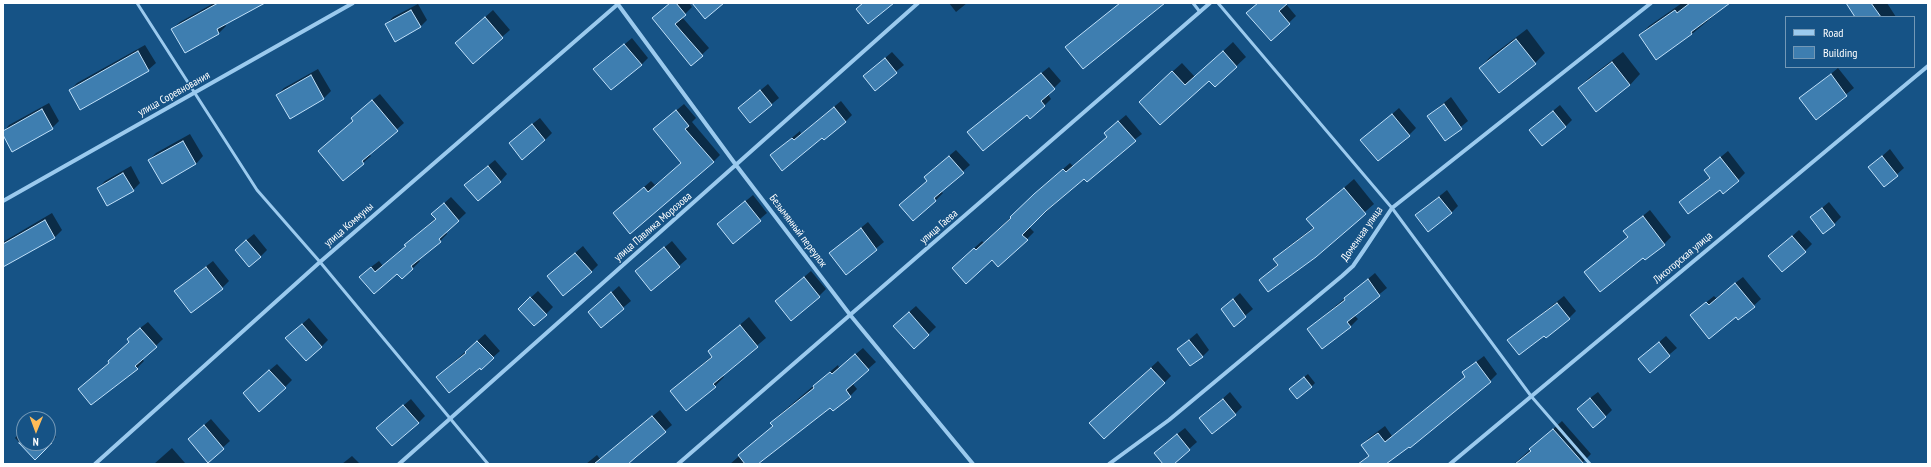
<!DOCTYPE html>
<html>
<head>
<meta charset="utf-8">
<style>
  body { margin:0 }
  #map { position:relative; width:1931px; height:467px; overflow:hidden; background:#165386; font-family:"PT Sans Narrow",sans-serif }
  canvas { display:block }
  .frame { position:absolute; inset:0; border:4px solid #fff; pointer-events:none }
  .legend { position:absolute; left:1785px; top:16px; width:130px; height:52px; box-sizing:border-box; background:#165386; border:1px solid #7398b6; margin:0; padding:5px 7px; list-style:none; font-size:12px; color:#fff }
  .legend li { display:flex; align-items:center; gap:8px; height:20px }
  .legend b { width:20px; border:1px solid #7398b6 }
  .north { position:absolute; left:16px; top:411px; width:40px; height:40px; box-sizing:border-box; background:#165386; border:1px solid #7398b6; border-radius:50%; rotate:181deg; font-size:11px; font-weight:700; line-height:16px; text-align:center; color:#fff }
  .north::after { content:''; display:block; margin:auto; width:14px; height:18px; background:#ffbc58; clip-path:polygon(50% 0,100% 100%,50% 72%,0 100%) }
</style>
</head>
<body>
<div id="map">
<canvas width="1931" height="467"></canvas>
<div class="frame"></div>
<ul class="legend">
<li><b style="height:5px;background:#9bcaee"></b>Road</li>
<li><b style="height:11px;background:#3e7eb0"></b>Building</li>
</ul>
<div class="north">N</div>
</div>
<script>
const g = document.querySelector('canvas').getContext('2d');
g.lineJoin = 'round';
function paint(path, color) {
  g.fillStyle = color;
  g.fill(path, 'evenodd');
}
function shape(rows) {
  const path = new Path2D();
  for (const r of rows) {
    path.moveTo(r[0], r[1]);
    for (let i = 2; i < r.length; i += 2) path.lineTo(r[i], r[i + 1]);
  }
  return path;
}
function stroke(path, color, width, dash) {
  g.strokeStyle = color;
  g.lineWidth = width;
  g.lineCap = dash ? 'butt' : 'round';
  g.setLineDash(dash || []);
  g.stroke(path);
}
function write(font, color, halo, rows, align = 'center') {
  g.font = font + ' "PT Sans Narrow",sans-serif';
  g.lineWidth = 3;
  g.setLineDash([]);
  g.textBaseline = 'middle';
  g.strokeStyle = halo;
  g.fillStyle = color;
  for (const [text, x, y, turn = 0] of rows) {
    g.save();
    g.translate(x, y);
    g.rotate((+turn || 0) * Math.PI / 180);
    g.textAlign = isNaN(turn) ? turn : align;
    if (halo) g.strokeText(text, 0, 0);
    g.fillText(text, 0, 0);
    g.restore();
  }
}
const shadow = shape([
  [214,3,263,3,225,24,226,26,219,33,185,51,172,29,180,22],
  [670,3,689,3,692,7,682,17,709,48,691,65,653,18],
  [949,3,967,3,956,12],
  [1258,3,1287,3,1286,4,1296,16,1271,40],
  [1682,3,1687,4,1729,3,1692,34,1657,58,1640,35,1649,26],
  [1847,3,1887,3,1896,17,1857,17],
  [418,4,427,20,420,27,386,25,393,17],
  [493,10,510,30,473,62,456,43],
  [1527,29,1545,53,1535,63,1480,68,1490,57],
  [632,38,648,58,641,65,595,69],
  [1233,42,1246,57,1215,86,1209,79,1160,124,1149,93,1182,63,1195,77],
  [145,45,156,63,148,70,70,90,77,83],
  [892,52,904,65,875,89,864,76],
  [1623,52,1640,74,1630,85,1579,88,1589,78],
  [1049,67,1061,81,1048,94,1051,99,1044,106,1027,114,969,132],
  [1838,68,1854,88,1816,118,1801,98],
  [318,69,331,91,324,98,290,117,277,95,284,88],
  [768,84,779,98,751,121,739,108],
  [380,94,404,123,369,154,371,156,343,180,319,151,354,120,359,111],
  [1451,97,1468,121,1445,140,1428,116],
  [841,101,852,115,845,122,822,137,771,155,800,131,801,134],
  [49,103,59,121,52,128,3,133,9,125],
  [684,104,696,118,692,122,720,155,713,162,614,213,651,181,655,185,682,163,654,129],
  [1560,105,1572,120,1565,127,1530,130],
  [1399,108,1416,128,1409,135,1362,140],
  [1126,115,1142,134,1084,178,1029,227,1034,232,1027,239,992,259,960,261,982,241,984,243,1042,187,1070,163,1073,166,1108,136,1113,126],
  [540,118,552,133,545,140,517,136],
  [190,134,203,156,196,164,149,160,156,153],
  [1890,149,1904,168,1885,185,1870,167],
  [956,150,970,165,941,191,943,193,936,200,913,220,900,205,928,180,932,170],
  [1728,151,1745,173,1738,180,1720,189,1680,202,1710,177,1705,170],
  [495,160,507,174,500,182,473,178],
  [131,166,140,183,133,190,98,188,105,181],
  [1354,179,1374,204,1315,256,1260,280,1278,264,1275,259,1284,250,1314,227,1308,219],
  [1447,190,1458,206,1451,213,1416,215],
  [753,195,767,213,733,242,718,224],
  [451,197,466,213,446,232,447,234,440,241,418,259,420,261,413,268,402,278,398,273,374,293,367,270,379,261,383,266,407,246,413,238,436,218,440,207],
  [1829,202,1841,217,1834,224,1811,217],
  [1650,210,1671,237,1664,244,1643,257,1585,272,1628,237,1624,231],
  [52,213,62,230,55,237,3,266,3,242],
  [868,222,884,242,846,273,830,253],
  [1799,230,1812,244,1805,251,1770,256],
  [254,234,267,250,260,257,243,243],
  [672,241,687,259,651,290,636,271],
  [583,246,598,265,591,272,548,276],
  [213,261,229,281,222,288,183,284],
  [811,271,826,289,819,296,776,301],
  [1375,273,1387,288,1354,315,1358,319,1351,326,1322,348,1308,329],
  [1743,277,1761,299,1739,319,1736,316,1698,309,1714,296,1716,298],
  [619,286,631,301,601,326,589,312],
  [538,291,553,307,546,314,526,302],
  [1240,293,1253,309,1234,325,1222,309],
  [1564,296,1576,311,1569,318,1509,340],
  [916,306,936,327,914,348,901,319],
  [749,317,766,338,722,375,724,377,715,386,687,410,671,391,712,356,709,351],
  [309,318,328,340,321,347,294,331],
  [148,322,163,339,142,359,144,361,137,368,79,389,110,362,130,342,135,332],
  [1197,333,1209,350,1202,357,1178,349],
  [485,334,500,351,481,368,480,367,445,370],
  [1666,336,1677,348,1650,371,1640,359],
  [863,348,876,362,852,383,857,389,850,396,831,406,757,464,730,464,774,426,771,423,778,416,838,365,839,368],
  [1484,356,1497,374,1490,381,1385,464,1357,464,1370,455,1362,445,1369,438,1385,426,1392,436,1466,376,1463,372],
  [1158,361,1171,376,1164,383,1098,416],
  [277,364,292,380,285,387,251,386],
  [1308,374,1315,383,1311,387,1294,385],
  [1230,392,1242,407,1235,414,1201,418],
  [1598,392,1612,410,1605,417,1585,402],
  [411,399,425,416,418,423,377,428],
  [660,410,672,425,626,464,586,464,597,455,600,459],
  [211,419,230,441,208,461,196,432],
  [1562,421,1591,454,1581,464,1514,464],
  [24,428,24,443,48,443,48,429,56,437,35,458,15,438],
  [1185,428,1197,442,1172,464,1164,464,1162,446],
  [172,448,185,463,183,464,154,464],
  [352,456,360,464,342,464]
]);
const building = shape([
  [218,3,265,3,217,29,219,34,185,53,171,29,218,3],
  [670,3,676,3,686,15,675,24,703,56,691,66,652,18,670,3],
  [692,3,724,3,705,19,692,3],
  [863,3,894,3,868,24,856,9,863,3],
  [1120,3,1165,3,1083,69,1065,47,1120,3],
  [1258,3,1288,3,1279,11,1290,24,1271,41,1246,13,1258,3],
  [1690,3,1730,3,1691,32,1692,34,1656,60,1639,35,1675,10,1677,13,1690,3],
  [1846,3,1871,3,1881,17,1855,17,1846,3],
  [411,10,421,27,395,42,385,24,411,10],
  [485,17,503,38,473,64,455,43,485,17],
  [1516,39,1536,64,1499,93,1479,68,1516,39],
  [624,44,642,65,611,90,593,69,624,44],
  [138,51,149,71,80,110,69,90,138,51],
  [1223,51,1237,67,1215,87,1209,81,1160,125,1139,102,1172,71,1185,85,1223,51],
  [885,58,897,73,875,91,863,76,885,58],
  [1612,62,1630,85,1596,112,1578,88,1612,62],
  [1041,73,1055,89,1041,101,1045,106,1030,119,1027,115,983,151,967,132,1041,73],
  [1831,74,1847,96,1816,120,1799,98,1831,74],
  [311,75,324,99,290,119,276,95,311,75],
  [760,90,772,105,750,123,738,108,760,90],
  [372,100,398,131,362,161,364,164,343,181,318,151,353,121,351,118,372,100],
  [1444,104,1462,129,1445,141,1427,116,1444,104],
  [834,107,846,122,824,140,822,138,782,171,770,155,792,138,794,140,834,107],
  [42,109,53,129,12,152,3,135,3,131,42,109],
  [676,110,689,126,685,129,714,162,630,234,613,213,644,187,648,192,681,163,653,129,676,110],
  [1553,111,1566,127,1542,146,1529,130,1553,111],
  [1392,114,1410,136,1378,161,1360,140,1392,114],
  [1118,121,1136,141,1087,182,1084,179,1046,211,1022,235,1028,240,998,267,992,260,966,284,952,268,974,248,976,250,1011,218,1010,217,1034,194,1063,169,1066,172,1107,137,1104,133,1118,121],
  [532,124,545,140,522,160,509,143,532,124],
  [183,141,196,164,162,184,148,160,183,141],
  [949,156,964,173,934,198,936,201,913,221,899,205,927,181,924,177,949,156],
  [1882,156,1898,176,1884,187,1868,167,1882,156],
  [1720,157,1739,181,1723,194,1720,190,1688,214,1679,202,1710,178,1704,170,1720,157],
  [488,166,501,182,478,201,464,185,488,166],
  [123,173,134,191,107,206,97,188,123,173],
  [1344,188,1366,214,1316,257,1268,292,1259,280,1278,265,1273,259,1314,228,1306,219,1344,188],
  [1439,197,1452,213,1428,232,1415,215,1439,197],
  [745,201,761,221,733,244,717,224,745,201],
  [444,203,459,221,439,239,441,242,411,266,413,269,402,279,397,274,374,294,359,277,371,267,375,272,406,246,404,245,436,219,431,214,444,203],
  [1822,208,1835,225,1823,234,1810,217,1822,208],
  [1643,216,1665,245,1645,260,1643,258,1600,292,1584,272,1628,237,1623,231,1643,216],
  [45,220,55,238,3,267,3,244,45,220],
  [861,228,877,250,846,275,829,253,861,228],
  [1792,236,1806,252,1782,272,1768,256,1792,236],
  [246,240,261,257,249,267,235,250,246,240],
  [664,247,680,267,651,291,635,271,664,247],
  [575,253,592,272,563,296,547,276,575,253],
  [206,267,223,289,191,313,174,291,206,267],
  [804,277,820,297,791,321,775,301,804,277],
  [1368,279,1380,296,1347,322,1351,327,1322,349,1307,329,1345,300,1344,298,1368,279],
  [1735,283,1755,307,1738,320,1736,317,1709,339,1690,315,1706,302,1709,305,1735,283],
  [611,292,624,309,601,328,588,312,611,292],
  [530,297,547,315,534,326,518,309,530,297],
  [1233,299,1246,317,1234,327,1221,309,1233,299],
  [1557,303,1570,319,1546,338,1544,336,1519,355,1507,340,1557,303],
  [909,312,929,335,914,349,893,326,909,312],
  [302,324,322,347,306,361,285,338,302,324],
  [740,325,758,347,713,384,716,387,686,411,670,391,712,357,708,351,740,325],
  [140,328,157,347,135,366,138,369,91,405,78,389,109,363,108,361,129,342,127,339,140,328],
  [1189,340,1203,357,1190,366,1177,349,1189,340],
  [477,341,494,358,481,370,480,368,449,393,436,377,466,353,465,352,477,341],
  [1659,342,1670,356,1650,373,1638,359,1659,342],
  [855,354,869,370,846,390,851,397,833,411,830,408,758,464,745,464,738,455,773,426,770,423,814,388,813,386,830,372,832,374,855,354],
  [1476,362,1491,382,1410,448,1409,447,1386,464,1358,464,1369,456,1361,445,1378,433,1385,442,1465,377,1462,372,1476,362],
  [1151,368,1165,383,1104,439,1089,423,1151,368],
  [269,370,286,388,259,412,243,393,269,370],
  [1304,377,1312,387,1297,399,1289,389,1304,377],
  [1590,398,1606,417,1593,428,1577,409,1590,398],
  [1223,399,1236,415,1212,434,1199,418,1223,399],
  [403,405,419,423,392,446,376,428,403,405],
  [652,416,666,432,636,457,628,464,594,464,652,416],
  [204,425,224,449,208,463,188,439,204,425],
  [1553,429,1584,464,1515,464,1531,451,1529,449,1553,429],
  [1177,434,1190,450,1174,464,1163,464,1154,453,1177,434],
  [19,443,52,443,35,460,19,443]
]);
const service = shape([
  [137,3,257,190,320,262,488,464],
  [1193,3,1200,12],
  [1218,3,1392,208,1531,396,1590,464]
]);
const minor = shape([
  [617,3,736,165,851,316,973,464],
  [3,201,353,3],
  [95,464,320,262,618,4],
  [399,464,918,3],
  [678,464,1210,3],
  [1109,464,1169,420,1342,276,1353,266,1364,250,1392,208,1651,3],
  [1450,464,1928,66]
]);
const streetNames = [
  ["улица Соревнования",174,94,-29],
  ["улица Коммуны",349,225,-41],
  ["улица Павлика Морозова",653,227,-41],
  ["улица Гаева",939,227,-41],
  ["Безымянный переулок",798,231,53],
  ["Доменная улица",1362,234,-55],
  ["Лисогорская улица",1683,258,-40]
];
paint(shadow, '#0007');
paint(building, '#3e7eb0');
stroke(building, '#c1e1fa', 1);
stroke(service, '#9bcaee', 3);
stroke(minor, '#9bcaee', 4);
write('11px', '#fff', '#165386', streetNames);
</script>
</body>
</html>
